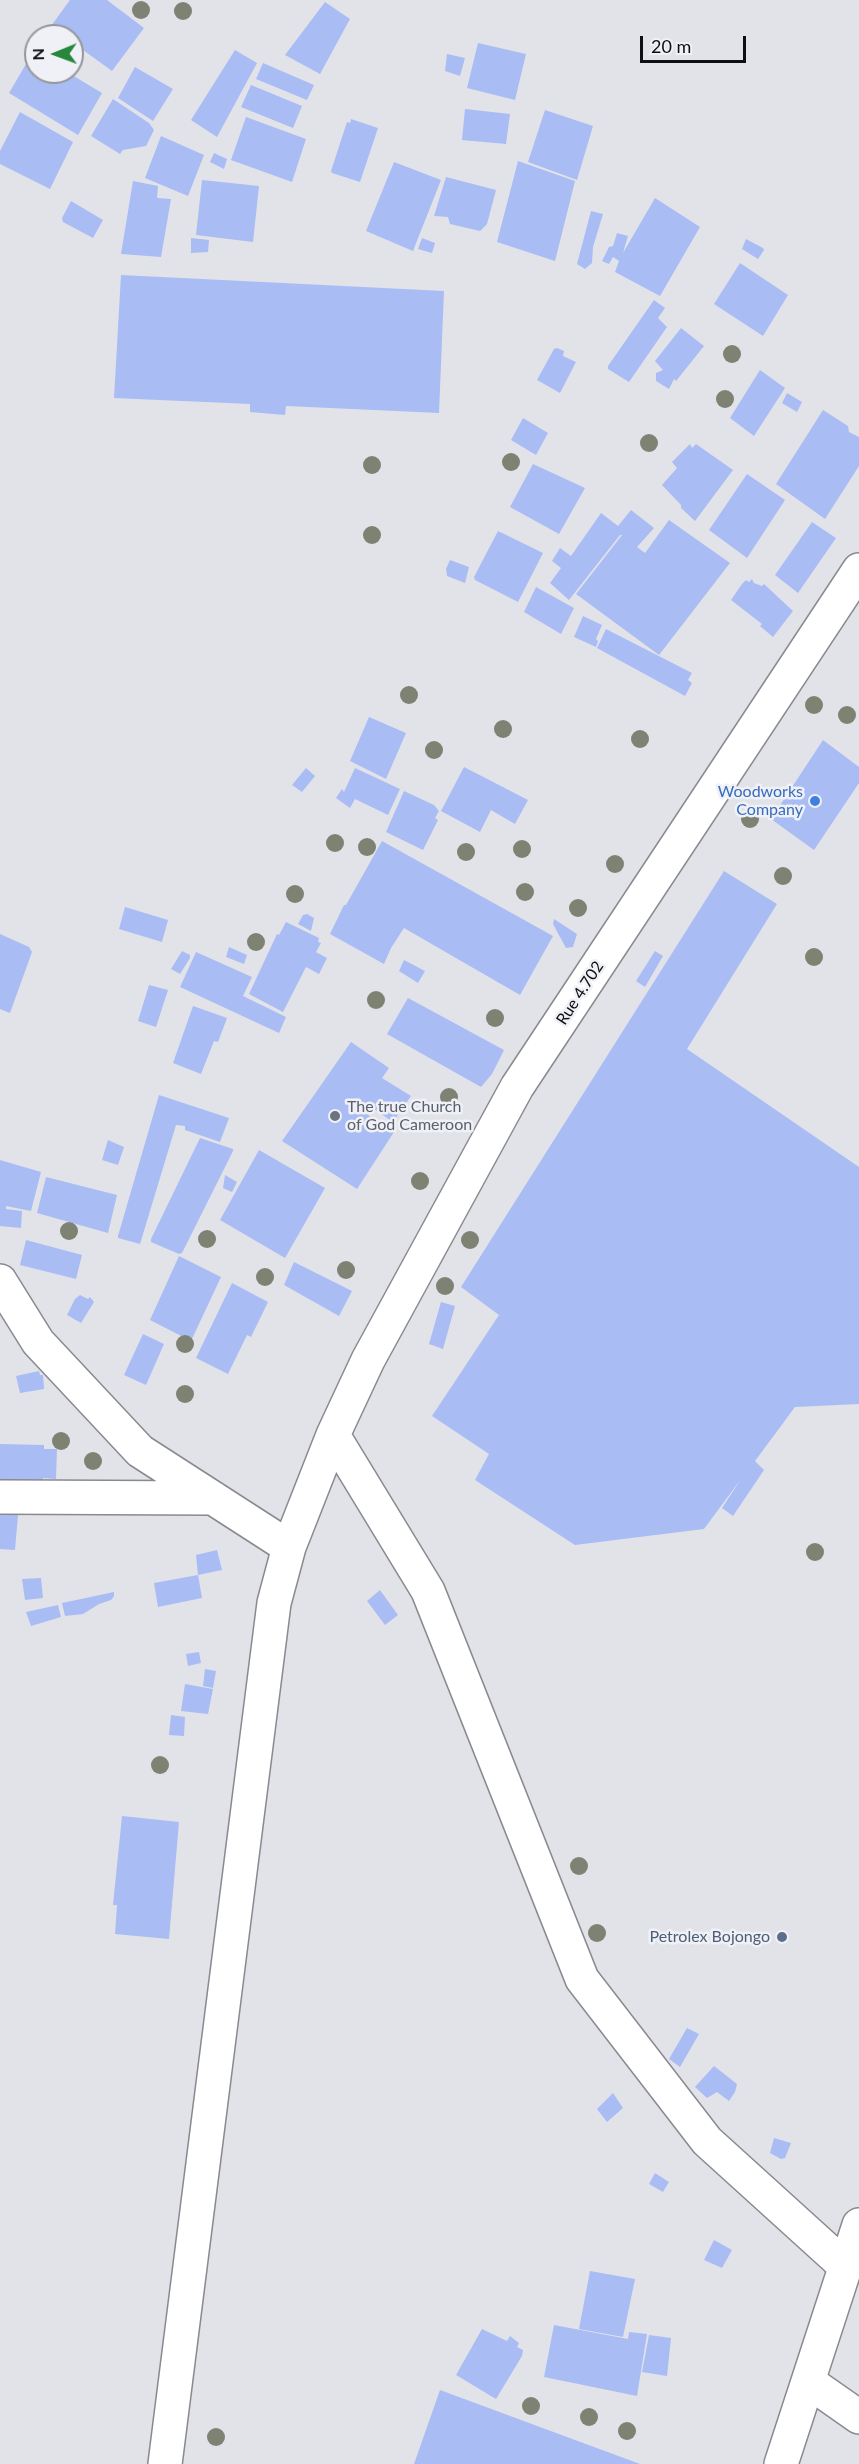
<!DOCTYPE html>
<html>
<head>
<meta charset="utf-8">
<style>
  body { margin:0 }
  #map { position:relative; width:859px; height:2464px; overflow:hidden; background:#e2e3e9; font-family:Lato,sans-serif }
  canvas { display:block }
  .north { position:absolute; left:24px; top:24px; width:60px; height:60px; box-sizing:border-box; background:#eff1f6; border:2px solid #95979a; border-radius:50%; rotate:269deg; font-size:16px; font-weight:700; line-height:24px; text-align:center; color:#0e0f11 }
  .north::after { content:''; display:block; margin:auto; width:21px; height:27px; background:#27883c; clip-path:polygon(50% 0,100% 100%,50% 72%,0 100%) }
  .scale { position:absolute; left:640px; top:36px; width:106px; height:27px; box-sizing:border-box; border:3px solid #0e0f11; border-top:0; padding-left:8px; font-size:18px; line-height:21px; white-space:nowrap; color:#0e0f11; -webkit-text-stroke:4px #eff1f6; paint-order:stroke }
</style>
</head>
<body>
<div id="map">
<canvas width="859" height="2464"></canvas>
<div class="north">N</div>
<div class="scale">20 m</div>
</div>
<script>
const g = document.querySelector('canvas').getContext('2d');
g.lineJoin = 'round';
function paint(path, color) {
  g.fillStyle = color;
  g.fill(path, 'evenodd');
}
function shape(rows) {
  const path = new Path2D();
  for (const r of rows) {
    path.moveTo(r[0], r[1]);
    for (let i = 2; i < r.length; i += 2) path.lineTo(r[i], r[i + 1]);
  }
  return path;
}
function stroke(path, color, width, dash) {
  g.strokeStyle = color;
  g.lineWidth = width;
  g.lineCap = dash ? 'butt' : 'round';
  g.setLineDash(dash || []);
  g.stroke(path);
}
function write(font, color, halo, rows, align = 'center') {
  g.font = font + ' Lato,sans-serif';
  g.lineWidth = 5;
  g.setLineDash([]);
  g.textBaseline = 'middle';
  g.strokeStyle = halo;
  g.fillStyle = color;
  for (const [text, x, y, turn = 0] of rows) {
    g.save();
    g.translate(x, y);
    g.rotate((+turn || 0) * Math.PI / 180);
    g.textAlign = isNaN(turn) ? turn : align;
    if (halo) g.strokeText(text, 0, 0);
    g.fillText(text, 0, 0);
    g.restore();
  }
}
const building = shape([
  [70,0,107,0,144,28,112,71,72,42,72,36,64,36,51,26],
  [325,2,350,19,320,74,285,55],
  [478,43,526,54,515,100,467,88],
  [235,50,257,63,217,137,191,120],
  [33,52,36,54,36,72,67,72,102,93,78,135,9,93],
  [447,54,465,58,460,76,445,71],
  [263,63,314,85,307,100,256,79],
  [135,67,173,89,153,121,118,98],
  [251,85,302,106,293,128,241,107],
  [113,99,149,123,154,130,146,146,123,150,120,154,91,136],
  [465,109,510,114,506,144,462,140],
  [545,110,593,126,577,180,528,162],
  [20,112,73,142,50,189,0,164,0,151],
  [246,117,306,139,292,182,231,160],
  [351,119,378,128,360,182,332,173,331,171,347,122,350,123],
  [161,136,204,155,188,196,145,178],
  [214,153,227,159,224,169,210,162],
  [518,161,575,181,555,261,497,242],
  [394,162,441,180,413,251,366,231],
  [446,177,496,190,487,224,480,231,450,224,448,217,434,216],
  [202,180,259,186,253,242,196,235],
  [133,181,158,186,157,198,171,199,161,257,121,254],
  [655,198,700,227,660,296,615,272,619,261,613,257,609,264,602,261,609,247,613,246,617,233,628,236,623,253],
  [71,201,103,220,93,238,63,222,62,218],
  [591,211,603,214,593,247,592,263,585,269,577,264],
  [191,238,209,240,208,252,191,253],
  [422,238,435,243,432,253,418,249],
  [746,239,763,248,764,250,758,259,742,249],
  [740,263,788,295,763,336,714,304],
  [121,275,444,291,439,413,286,406,285,415,250,412,250,404,114,398],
  [654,300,665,308,658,318,667,327,629,382,608,369,608,366],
  [681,328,704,346,676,381,674,379,669,389,656,381,656,373,663,370,655,361],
  [557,348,564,351,563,356,576,362,560,393,537,380,554,349],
  [760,370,785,388,754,436,730,418],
  [787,393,802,402,797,412,782,403],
  [823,410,848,426,849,432,859,437,859,466,825,519,776,484],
  [523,418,548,433,536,455,511,440],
  [690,444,692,448,696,444,733,470,695,521,681,508,681,505,662,485,677,468,672,462],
  [533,464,585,488,559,534,510,507],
  [747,474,785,500,747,558,709,530],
  [631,510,654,528,637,547,645,553,669,520,730,563,659,655,576,594,622,535,620,535,569,600,550,583,561,568,552,561,560,548,571,556,601,513,618,526],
  [812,522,836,538,798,593,775,575],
  [498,531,543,553,518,602,475,580,474,577],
  [450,560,469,567,465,583,447,576,446,569],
  [752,579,754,583,762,586,764,584,793,611,773,637,760,626,762,624,731,600,742,584,746,580,749,582],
  [536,587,574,608,561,634,524,612],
  [583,616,602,625,596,639,598,641,596,647,574,637],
  [606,629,692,673,688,680,692,683,685,696,597,648],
  [369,717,406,733,386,779,350,761],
  [823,740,859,767,859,783,814,850,771,819],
  [464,767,528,800,515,824,491,810,480,832,441,811],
  [306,768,315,776,302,792,292,785],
  [355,768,400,789,388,815,355,799,350,808,336,798,342,789,344,792],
  [404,791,434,805,439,811,435,818,438,820,423,850,386,832],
  [382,841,553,936,520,995,404,928,391,948,384,964,330,934,344,905,346,905],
  [724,871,777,904,687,1049,859,1167,859,1404,795,1407,755,1461,764,1470,733,1516,722,1508,741,1479,704,1529,575,1545,475,1480,489,1454,432,1416,499,1315,461,1287],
  [125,907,168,920,162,942,119,929],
  [307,914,314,918,311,931,298,924,303,915],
  [554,919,577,934,573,947,566,948,553,924],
  [286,922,319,938,318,942,321,943,316,952,327,958,319,974,306,967,283,1012,249,994,277,934,279,935],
  [0,934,29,947,32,952,10,1013,0,1009],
  [229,947,247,955,244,964,226,957],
  [182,951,190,955,190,958,180,974,171,969],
  [655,951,663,956,645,987,636,981],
  [196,952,252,977,243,996,286,1017,279,1033,180,987],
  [404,960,425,971,418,983,399,971],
  [149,985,168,990,156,1027,138,1021],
  [408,998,504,1050,492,1074,481,1087,387,1034],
  [193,1006,227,1018,218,1042,214,1041,201,1074,173,1063],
  [351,1042,389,1068,382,1078,411,1096,393,1122,367,1104,362,1111,394,1132,357,1189,282,1141],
  [159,1095,229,1118,220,1142,185,1130,185,1126,176,1125,140,1244,118,1238,118,1236],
  [200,1138,233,1149,233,1151,182,1253,179,1254,151,1242,151,1239],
  [108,1140,124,1147,118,1165,102,1160],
  [259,1150,325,1188,285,1258,220,1220],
  [0,1160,41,1172,31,1211,6,1206,6,1209,22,1211,21,1228,0,1226],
  [225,1175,237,1182,232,1192,223,1188],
  [46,1177,117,1195,108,1233,37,1213],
  [26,1240,82,1255,76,1279,20,1265],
  [179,1256,221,1277,191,1341,150,1320],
  [294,1262,352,1291,339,1316,284,1285],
  [232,1283,268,1302,251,1337,247,1335,228,1374,196,1358],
  [80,1295,88,1299,90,1297,94,1302,81,1323,67,1315,75,1299],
  [441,1302,455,1306,443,1349,429,1344],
  [143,1334,164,1344,146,1385,124,1375],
  [39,1371,40,1375,43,1375,44,1389,20,1393,16,1376],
  [0,1444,44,1445,44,1449,57,1449,56,1479,43,1478,43,1484,0,1483],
  [0,1513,18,1515,15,1550,0,1549],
  [217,1550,222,1570,198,1575,202,1598,158,1607,154,1583,198,1575,196,1555],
  [41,1578,43,1598,25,1600,22,1579],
  [380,1590,398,1615,385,1625,367,1601],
  [114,1592,114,1596,111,1600,99,1604,83,1614,65,1616,62,1603],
  [58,1605,61,1617,31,1626,26,1612],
  [199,1652,201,1663,188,1666,186,1654],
  [205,1669,216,1671,213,1688,203,1686],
  [185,1684,213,1689,208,1714,181,1711],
  [171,1715,185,1717,184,1736,169,1735],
  [122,1816,179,1822,169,1939,115,1934,117,1905,113,1905],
  [687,2028,699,2034,680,2067,669,2059],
  [714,2066,737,2084,735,2092,729,2101,717,2092,707,2098,695,2087],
  [613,2093,623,2108,607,2122,597,2109],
  [774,2138,791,2143,785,2158,781,2159,770,2153],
  [655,2173,669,2182,663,2192,649,2184],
  [714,2240,732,2250,722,2268,704,2260],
  [590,2271,635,2279,623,2337,579,2329],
  [554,2325,628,2339,629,2332,647,2334,637,2396,544,2377],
  [482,2329,507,2341,510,2336,519,2343,517,2347,523,2350,522,2356,496,2399,456,2375],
  [649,2335,671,2338,667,2376,642,2372],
  [440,2390,640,2464,414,2464]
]);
const street = shape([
  [0,1281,38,1342,140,1451,289,1547],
  [333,1435,428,1591,582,1979,707,2141,846,2267],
  [0,1497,213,1498],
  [809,2382,859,2417],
  [165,2464,274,1603,289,1547,333,1435,368,1360,517,1087,859,570]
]);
const highway = shape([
  [781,2464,859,2225]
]);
const trees = [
  [141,10],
  [183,11],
  [732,354],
  [725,399],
  [649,443],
  [511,462],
  [372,465],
  [372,535],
  [409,695],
  [814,705],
  [847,715],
  [503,729],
  [640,739],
  [434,750],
  [750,819],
  [335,843],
  [367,847],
  [522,849],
  [466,852],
  [615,864],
  [783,876],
  [525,892],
  [295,894],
  [578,908],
  [256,942],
  [814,957],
  [376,1000],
  [495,1018],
  [449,1097],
  [420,1181],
  [69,1231],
  [207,1239],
  [470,1240],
  [346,1270],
  [265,1277],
  [445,1286],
  [185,1344],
  [185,1394],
  [61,1441],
  [93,1461],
  [815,1552],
  [160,1765],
  [579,1866],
  [597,1933],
  [531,2406],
  [589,2417],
  [627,2431],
  [216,2437]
];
const markers = [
  [815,801,6,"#3f7fe0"],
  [335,1116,6,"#6b7280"],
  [782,1937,6,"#5c6f8a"]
];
const shopNames = [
  ["Woodworks",803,792],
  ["Company",803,810]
];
const streetNames = [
  ["Rue 4.702",580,993,-57]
];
const worshipNames = [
  ["The true Church",347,1107],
  ["of God Cameroon",347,1125]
];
const serviceNames = [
  ["Petrolex Bojongo",770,1937]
];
paint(building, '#a9bcf4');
stroke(street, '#888a8f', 36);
stroke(highway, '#888a8f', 36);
stroke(street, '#fff', 33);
stroke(highway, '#fff', 33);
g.fillStyle = '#7e8273';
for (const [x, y] of trees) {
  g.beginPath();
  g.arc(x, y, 9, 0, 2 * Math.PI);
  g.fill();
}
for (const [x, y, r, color] of markers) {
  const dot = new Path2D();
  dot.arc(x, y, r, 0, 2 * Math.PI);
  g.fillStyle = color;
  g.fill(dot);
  stroke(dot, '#eff1f6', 2);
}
write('16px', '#366cbe', '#eff1f6', shopNames, 'right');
write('16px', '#0e0f11', '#eff1f6', streetNames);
write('16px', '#5b616d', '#eff1f6', worshipNames, 'left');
write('16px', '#4e5e75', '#eff1f6', serviceNames, 'right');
</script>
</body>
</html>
